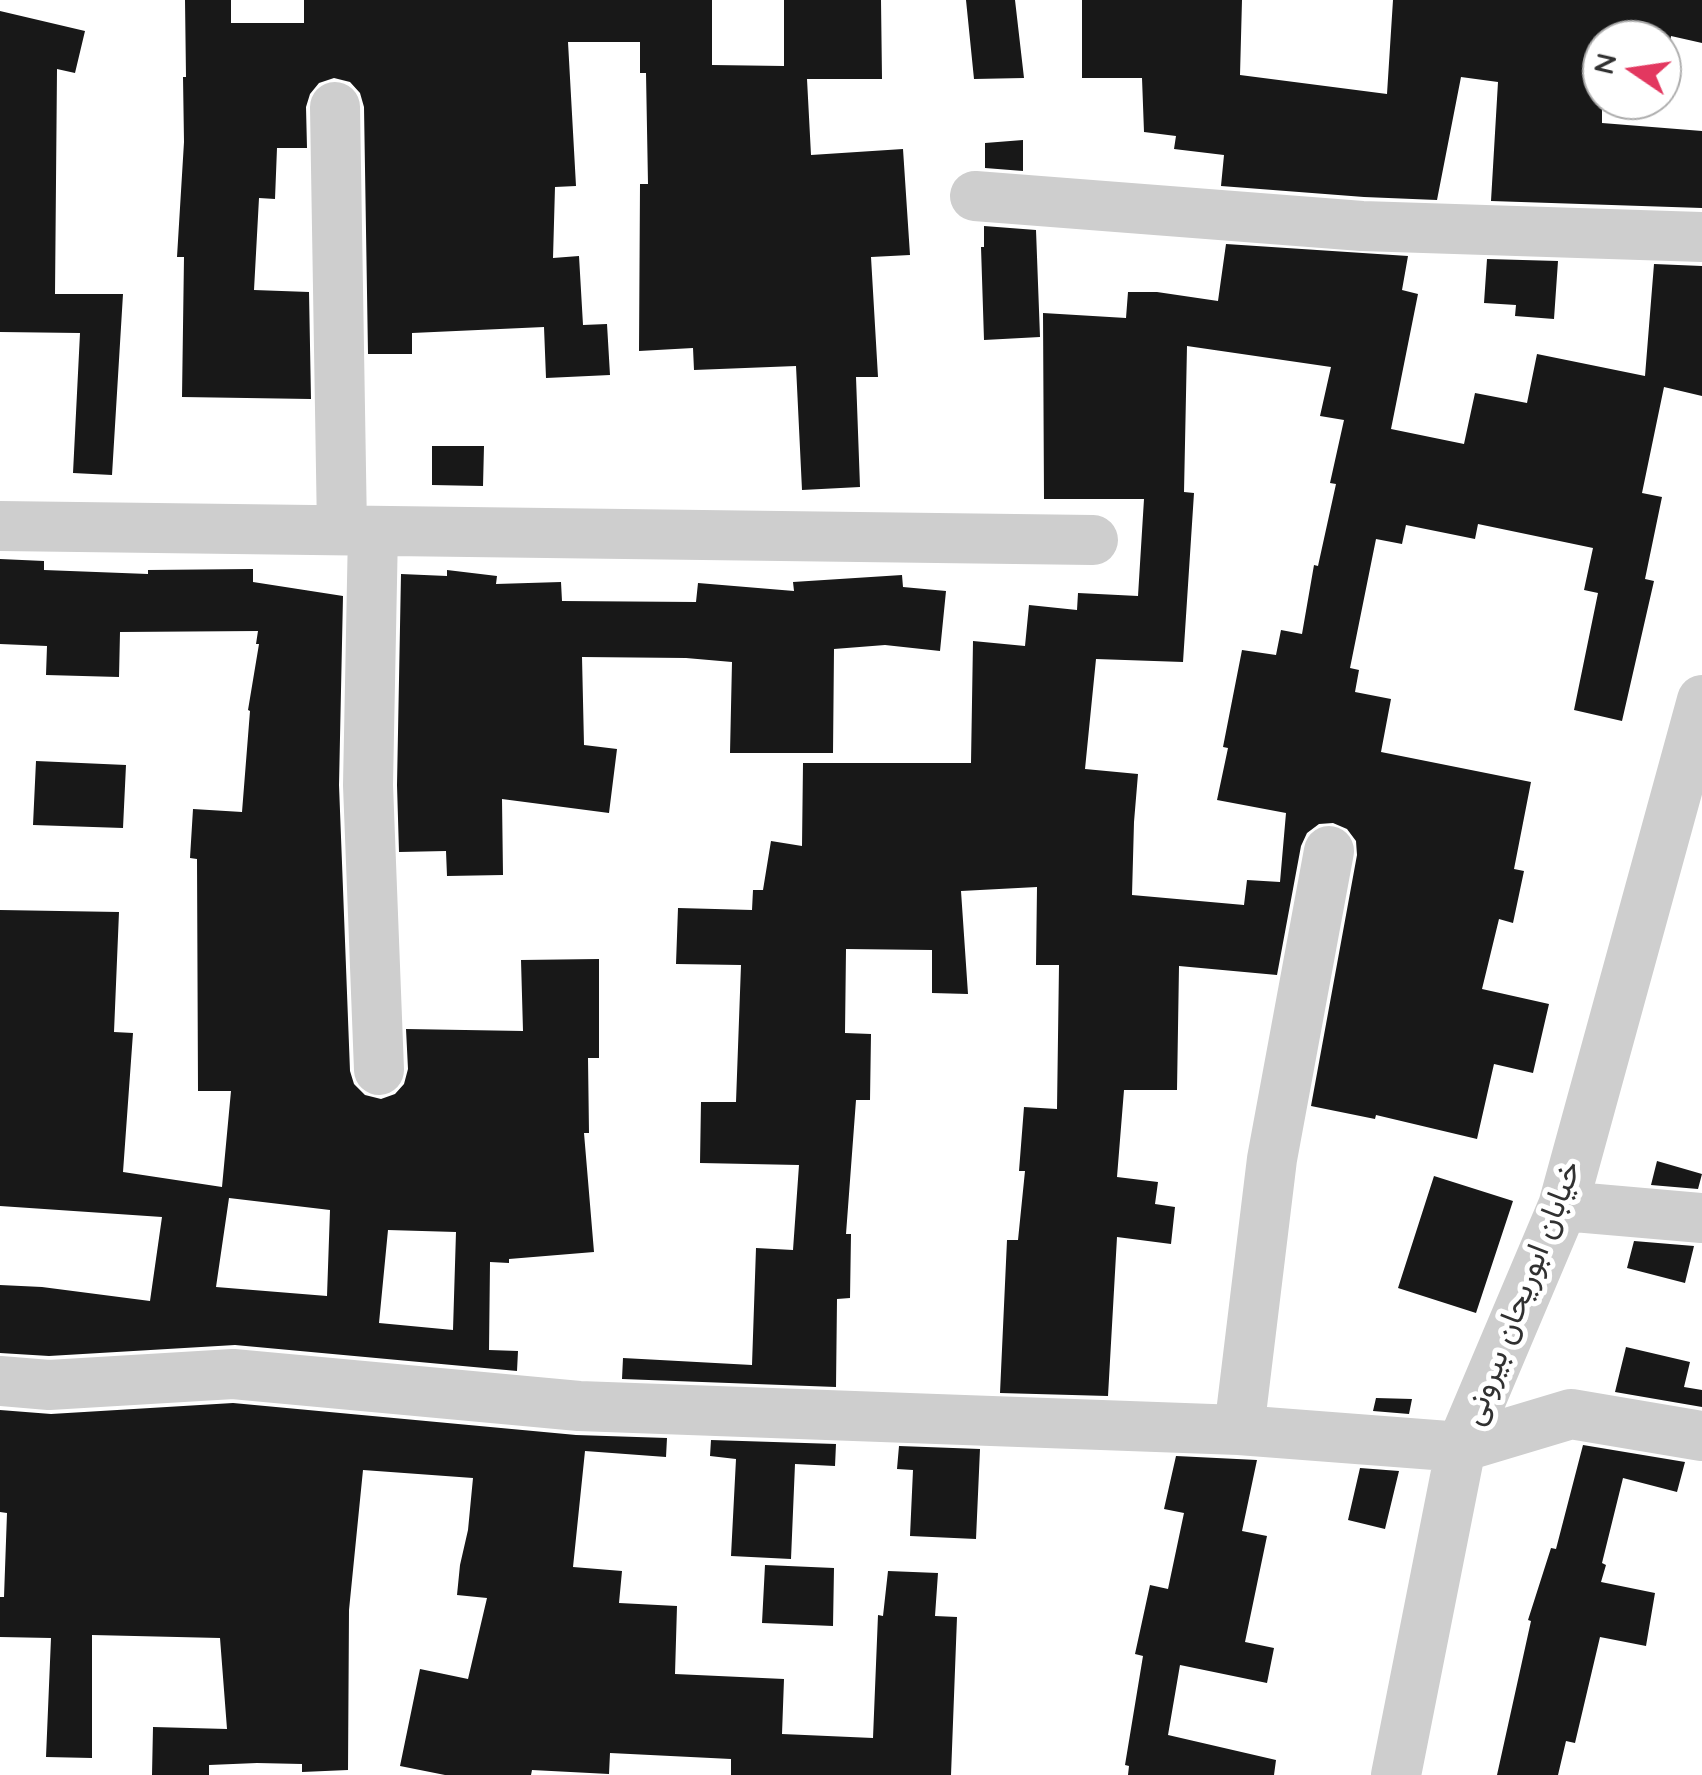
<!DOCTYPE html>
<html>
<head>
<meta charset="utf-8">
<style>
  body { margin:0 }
  #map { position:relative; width:1702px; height:1775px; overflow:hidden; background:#fff; font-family:Quicksand,sans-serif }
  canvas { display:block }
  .north { position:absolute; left:1582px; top:20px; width:100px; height:100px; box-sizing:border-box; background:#fff; border:2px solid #adadad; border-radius:50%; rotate:283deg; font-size:28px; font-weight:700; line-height:40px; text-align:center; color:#313131 }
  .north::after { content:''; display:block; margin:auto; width:35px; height:45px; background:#e33860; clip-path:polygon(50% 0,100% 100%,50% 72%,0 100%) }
</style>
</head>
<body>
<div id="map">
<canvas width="1702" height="1775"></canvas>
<div class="north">N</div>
</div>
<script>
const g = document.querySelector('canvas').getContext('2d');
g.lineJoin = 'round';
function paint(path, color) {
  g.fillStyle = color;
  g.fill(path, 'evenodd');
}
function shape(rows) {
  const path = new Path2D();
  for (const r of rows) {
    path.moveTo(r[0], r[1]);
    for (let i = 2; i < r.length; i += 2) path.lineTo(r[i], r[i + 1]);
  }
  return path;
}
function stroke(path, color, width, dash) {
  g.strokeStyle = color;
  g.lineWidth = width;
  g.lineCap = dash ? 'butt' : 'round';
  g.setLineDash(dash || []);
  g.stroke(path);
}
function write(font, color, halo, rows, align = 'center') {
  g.font = font + ' Quicksand,Vazirmatn,sans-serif';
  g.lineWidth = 10;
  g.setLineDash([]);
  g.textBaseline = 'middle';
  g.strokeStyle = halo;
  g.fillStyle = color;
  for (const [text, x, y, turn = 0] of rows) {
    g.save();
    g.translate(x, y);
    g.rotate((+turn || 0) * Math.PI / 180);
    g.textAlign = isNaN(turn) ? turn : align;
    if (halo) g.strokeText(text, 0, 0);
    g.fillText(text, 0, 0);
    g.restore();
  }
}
const building = shape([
  [185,0,231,0,231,23,304,23,304,0,712,0,712,65,784,66,784,0,881,0,882,79,807,79,811,155,903,149,910,255,871,257,878,377,856,377,860,487,802,490,796,366,694,370,693,348,639,351,640,184,648,184,646,73,640,73,640,42,568,42,576,186,555,187,553,258,579,256,583,325,607,324,610,375,546,378,544,327,412,333,412,354,368,354,364,107,360,93,350,82,334,78,319,83,310,94,306,107,307,148,277,148,275,199,259,198,254,290,309,292,311,399,182,397,184,257,177,257,184,142,183,77,186,77],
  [966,0,1015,0,1024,78,974,79],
  [1082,0,1242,0,1240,75,1387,94,1393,0,1702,0,1702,43,1671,36,1669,54,1662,53,1662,40,1602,40,1602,123,1702,131,1702,208,1491,201,1498,82,1461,77,1437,200,1364,197,1221,186,1224,155,1174,149,1176,136,1144,132,1142,78,1082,78],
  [0,11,85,31,75,73,57,69,55,294,123,294,112,475,73,473,80,333,0,332],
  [1023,140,1023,171,985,168,985,143],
  [984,226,1036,230,1040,337,984,340,981,247,984,247],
  [1226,244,1408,256,1402,290,1418,294,1391,429,1464,444,1475,393,1527,403,1537,354,1645,376,1654,264,1702,266,1702,396,1664,387,1642,493,1662,497,1645,579,1654,581,1622,721,1574,710,1598,593,1584,590,1593,548,1478,524,1475,539,1406,525,1402,544,1376,539,1350,668,1359,670,1355,692,1391,699,1381,752,1531,782,1514,869,1524,871,1513,923,1499,919,1482,989,1549,1004,1533,1073,1494,1064,1477,1139,1376,1115,1375,1119,1311,1106,1357,855,1356,841,1347,829,1333,823,1319,824,1307,833,1301,846,1277,975,1179,966,1177,1090,1124,1090,1117,1177,1158,1182,1155,1204,1175,1207,1171,1244,1117,1237,1108,1396,1000,1393,1007,1240,1018,1240,1025,1171,1019,1171,1024,1107,1057,1109,1059,965,1036,965,1037,887,961,891,968,994,932,993,932,950,846,949,845,1033,871,1034,870,1100,856,1100,846,1234,851,1234,850,1298,837,1299,836,1387,622,1379,623,1358,752,1365,756,1248,793,1250,799,1165,700,1163,701,1102,736,1102,741,965,676,964,678,908,752,910,753,890,763,890,771,841,802,846,803,763,971,763,973,641,1025,646,1029,605,1077,610,1078,593,1138,596,1144,499,1044,499,1043,313,1126,318,1128,292,1157,292,1218,301],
  [1187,346,1331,367,1320,416,1344,420,1330,483,1336,484,1318,566,1314,565,1302,634,1281,630,1276,655,1242,650,1223,747,1228,748,1217,800,1286,813,1280,882,1247,880,1244,905,1132,895,1134,822,1138,774,1085,769,1096,659,1183,662,1194,493,1184,492],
  [1487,259,1558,261,1554,319,1515,316,1516,305,1484,303],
  [432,446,484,446,483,486,432,485],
  [0,559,44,561,44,570,148,574,148,570,253,569,253,582,343,596,339,785,350,1071,354,1084,365,1095,381,1099,395,1094,404,1084,408,1069,406,1029,523,1031,521,960,599,959,599,1058,588,1058,589,1133,584,1133,594,1252,509,1259,509,1263,490,1262,489,1350,518,1351,517,1371,235,1345,49,1356,0,1353,0,1285,42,1287,150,1301,162,1217,0,1206,0,910,119,912,114,1032,133,1033,123,1172,222,1187,231,1091,198,1091,197,859,190,858,193,809,242,812,250,711,248,710,259,644,256,644,258,631,120,632,119,677,46,675,47,646,0,644],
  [229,1198,330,1210,327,1296,216,1287],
  [388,1230,456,1232,453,1330,379,1323],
  [447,570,497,576,496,584,561,582,562,601,696,602,698,583,794,591,793,582,902,575,903,587,946,591,940,651,885,645,834,649,833,753,730,753,732,662,686,658,582,657,584,745,617,749,609,813,502,799,503,875,447,876,446,851,399,852,397,785,401,574,447,576],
  [36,761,126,765,123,828,33,825],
  [1657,1161,1702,1174,1698,1189,1651,1185],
  [1434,1176,1513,1201,1476,1313,1398,1288],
  [1634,1241,1694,1246,1685,1283,1627,1268],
  [1626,1347,1690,1362,1684,1387,1702,1390,1702,1407,1615,1392],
  [1376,1398,1412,1399,1409,1414,1373,1411],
  [233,1403,576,1435,667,1438,666,1457,585,1451,573,1567,622,1571,619,1603,677,1606,675,1674,784,1679,782,1734,873,1738,878,1615,883,1616,888,1571,938,1573,935,1616,957,1617,951,1775,731,1775,731,1759,610,1753,609,1774,532,1770,531,1775,445,1775,400,1766,420,1669,468,1679,487,1598,457,1595,460,1565,468,1530,473,1478,363,1470,349,1610,348,1770,302,1772,302,1764,257,1763,209,1765,209,1775,152,1775,153,1727,227,1729,220,1638,92,1635,92,1758,46,1757,51,1638,0,1637,0,1597,4,1597,7,1513,0,1512,0,1410,51,1414],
  [711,1440,836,1444,835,1466,795,1464,791,1559,731,1556,736,1459,710,1456],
  [1583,1445,1685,1462,1677,1492,1623,1478,1602,1563,1606,1565,1601,1582,1655,1593,1646,1646,1600,1637,1575,1743,1566,1741,1558,1775,1497,1775,1531,1621,1528,1620,1551,1548,1556,1549],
  [899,1446,980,1449,976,1539,910,1536,913,1470,897,1469],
  [1176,1456,1257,1460,1242,1531,1267,1536,1245,1642,1274,1648,1267,1683,1180,1665,1168,1735,1276,1760,1274,1775,1128,1775,1129,1766,1125,1765,1143,1656,1135,1654,1150,1585,1168,1589,1184,1513,1164,1509],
  [1360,1468,1399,1471,1385,1529,1348,1520],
  [765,1565,834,1568,833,1626,762,1623]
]);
const minor = shape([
  [335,107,342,530],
  [975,196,1362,226,1702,237],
  [0,526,1093,540],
  [373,531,368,785,379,1070],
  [1563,1206,1702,1218],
  [0,1381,49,1385,233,1374,579,1406,1239,1430,1461,1447,1571,1414,1702,1436],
  [1239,1430,1272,1159,1329,851],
  [1396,1775,1461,1447,1563,1206,1702,700]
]);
const streetNames = [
  ["خیابان ابوریحان بیرونی",1522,1293,-69]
];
paint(building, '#181818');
stroke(minor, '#cecece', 50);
write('32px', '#313131', '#fff', streetNames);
</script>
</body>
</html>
